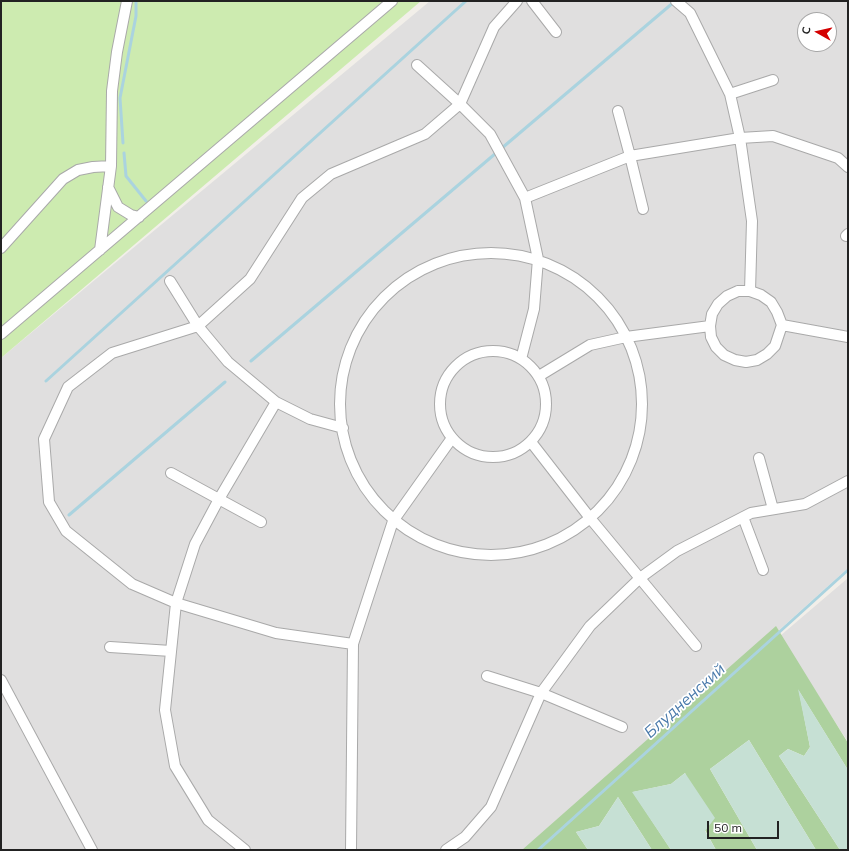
<!DOCTYPE html>
<html>
<head>
<meta charset="utf-8">
<style>
  body { margin:0 }
  #map { position:relative; width:849px; height:851px; overflow:hidden; background:#f2efe9; font-family:Mulish,sans-serif }
  canvas { display:block }
  .frame { position:absolute; inset:0; border:2px solid #222; pointer-events:none }
  .north { position:absolute; left:797px; top:12px; width:40px; height:40px; box-sizing:border-box; background:#fff; border:1px solid #a7a7a7; border-radius:50%; rotate:278deg; font-size:11px; font-weight:700; line-height:16px; text-align:center; color:#222 }
  .north::after { content:''; display:block; margin:auto; width:14px; height:18px; background:#d40000; clip-path:polygon(50% 0,100% 100%,50% 72%,0 100%) }
  .scale { position:absolute; left:707px; top:821px; width:72px; height:18px; box-sizing:border-box; border:2px solid #222; border-top:0; padding-left:5px; font-size:12px; line-height:14px; white-space:nowrap; color:#222; -webkit-text-stroke:3px #fff; paint-order:stroke }
</style>
</head>
<body>
<div id="map">
<canvas width="849" height="851"></canvas>
<div class="frame"></div>
<div class="north">С</div>
<div class="scale">50 m</div>
</div>
<script>
const g = document.querySelector('canvas').getContext('2d');
g.lineJoin = 'round';
function paint(path, color) {
  g.fillStyle = color;
  g.fill(path, 'evenodd');
}
function shape(rows) {
  const path = new Path2D();
  for (const r of rows) {
    if (r.length === 3) {
      path.moveTo(r[0] + r[2], r[1]);
      path.arc(r[0], r[1], r[2], 0, 2 * Math.PI);
      continue;
    }
    path.moveTo(r[0], r[1]);
    for (let i = 2; i < r.length; i += 2) path.lineTo(r[i], r[i + 1]);
  }
  return path;
}
function stroke(path, color, width, dash) {
  g.strokeStyle = color;
  g.lineWidth = width;
  g.lineCap = dash ? 'butt' : 'round';
  g.setLineDash(dash || []);
  g.stroke(path);
}
function write(font, color, halo, rows, align = 'center') {
  g.font = font + ' Mulish,sans-serif';
  g.lineWidth = 3.5;
  g.setLineDash([]);
  g.textBaseline = 'middle';
  g.strokeStyle = halo;
  g.fillStyle = color;
  for (const [text, x, y, turn = 0] of rows) {
    g.save();
    g.translate(x, y);
    g.rotate((+turn || 0) * Math.PI / 180);
    g.textAlign = isNaN(turn) ? turn : align;
    if (halo) g.strokeText(text, 0, 0);
    g.fillText(text, 0, 0);
    g.restore();
  }
}
const residential = shape([
  [430,1,848,1,848,568,535,850,1,850,1,358],
  [805,20,829,20,829,44,805,44],
  [848,578,848,742,780,636]
]);
const grass = shape([
  [1,1,421,1,1,358]
]);
const forest = shape([
  [776,626,848,743,848,770,799,691,810,747,804,756,788,749,779,756,840,850,816,850,749,740,710,769,757,850,716,850,705,830,685,773,671,784,633,792,671,850,652,850,618,797,599,826,576,832,588,850,522,850]
]);
const wetland = shape([
  [798,689,848,770,848,850,840,850,779,756,788,749,804,756,810,747],
  [749,740,816,850,757,850,710,769],
  [685,773,715,818,705,831,716,850,671,850,632,792,671,784],
  [618,797,652,850,588,850,576,832,599,826]
]);
const stream = shape([
  [123,143,120,98,136,16,136,1],
  [124,153,126,176,146,201],
  [251,361,674,2],
  [46,381,466,1],
  [69,515,225,382],
  [538,850,848,570]
]);
const minor = shape([
  [532,1,556,32],
  [676,1,690,13,730,94,740,138,752,221,750,291],
  [417,65,460,104,490,134,525,198,538,259,534,309,521,359],
  [730,94,773,80],
  [618,111,630,156,643,209],
  [108,187,118,207,131,215,139,217],
  [525,198,630,156,740,138,773,136,838,158,848,167],
  [846,236,848,234],
  [1,248,63,179,78,170,93,167,111,166],
  [100,250,111,166,112,91,117,52,127,1],
  [491,404,151],
  [170,281,198,326,228,362,276,402,310,419,343,428],
  [738,291,750,291,761,295,771,302,777,312,782,325,775,346,767,354,757,360,746,362,735,360,724,355,716,347,711,337,710,326,712,314,718,304,727,296,738,291],
  [782,325,848,337],
  [1,334,392,1],
  [493,404,53],
  [539,376,590,345,626,337,710,326],
  [531,442,590,518,696,646],
  [759,458,773,509],
  [171,473,261,522],
  [743,517,763,570],
  [353,644,276,633,176,603,132,584,66,531,49,502,44,439,68,387,112,353,198,326,250,279,302,198,331,174,425,134,460,104,494,27,517,1],
  [110,647,171,651],
  [487,676,541,693,622,727],
  [1,680,92,850],
  [245,850,208,820,175,766,165,710,176,603,195,544,219,499,276,402],
  [351,850,353,644,393,521,452,438],
  [446,850,465,837,491,807,541,693,590,626,640,578,677,551,751,513,805,504,848,481]
]);
const waterNames = [
  ["Блудненский",685,701,-42]
];
paint(residential, '#e0dfdf');
paint(grass, '#cdebb0');
paint(forest, '#add19e');
paint(wetland, '#c6e0d4');
stroke(stream, '#aad3df', 3);
stroke(minor, '#a9a9a9', 12);
stroke(minor, '#fff', 10);
write('italic 16px', '#4a7aab', '#fff', waterNames);
</script>
</body>
</html>
